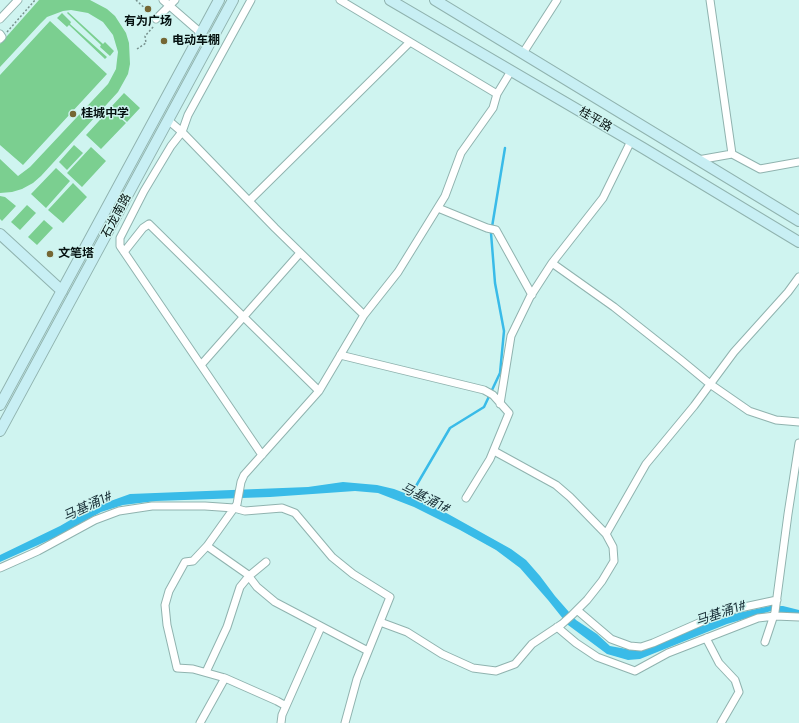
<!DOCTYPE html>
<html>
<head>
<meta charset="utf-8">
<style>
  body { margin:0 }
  canvas { display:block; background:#cff4f0 }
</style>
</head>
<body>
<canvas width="799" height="723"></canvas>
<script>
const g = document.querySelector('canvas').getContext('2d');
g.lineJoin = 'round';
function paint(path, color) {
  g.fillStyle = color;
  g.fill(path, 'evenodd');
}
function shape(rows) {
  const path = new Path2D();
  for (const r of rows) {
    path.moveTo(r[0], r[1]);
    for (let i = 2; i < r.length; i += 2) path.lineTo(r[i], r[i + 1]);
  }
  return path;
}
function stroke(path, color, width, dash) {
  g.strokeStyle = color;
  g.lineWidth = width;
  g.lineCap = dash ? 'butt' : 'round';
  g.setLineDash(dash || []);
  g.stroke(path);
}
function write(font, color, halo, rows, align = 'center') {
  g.font = font + ' Jost,"Noto Sans SC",sans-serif';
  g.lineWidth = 3;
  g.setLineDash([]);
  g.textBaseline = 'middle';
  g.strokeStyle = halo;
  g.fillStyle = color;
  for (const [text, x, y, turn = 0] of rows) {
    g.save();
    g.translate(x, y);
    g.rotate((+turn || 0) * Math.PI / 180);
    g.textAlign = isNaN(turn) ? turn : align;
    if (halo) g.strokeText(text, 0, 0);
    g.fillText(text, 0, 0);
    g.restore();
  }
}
const green = shape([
  [39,0,90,0,107,9,115,16,126,33,129,43,130,64,128,74,118,92,41,176,33,183,22,189,12,192,0,193,0,159,18,176,30,167,108,84,116,69,117,60,118,52,113,35,103,22,88,13,71,10,63,11,47,17,41,23,0,67,0,44],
  [68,12,103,44,105,42,114,51,110,56,100,47,101,45,67,13],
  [62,13,71,22,70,24,107,57,105,59,69,25,67,27,57,18],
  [50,21,107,74,23,165,0,145,0,75],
  [124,93,140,108,127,122,111,107],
  [110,109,126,123,101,149,86,135],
  [74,145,83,153,67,170,59,162],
  [91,147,106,161,82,187,67,173],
  [56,168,70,181,46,208,31,194],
  [73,183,87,197,63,223,48,210],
  [0,196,5,197,16,206,2,221,0,219],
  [27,205,36,213,20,230,11,222],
  [44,220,53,228,37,245,28,237]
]);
const water = shape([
  [343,482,377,485,394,489,423,500,511,549,526,560,540,576,555,596,576,620,597,634,610,646,632,650,645,649,729,615,770,606,783,606,799,610,799,614,771,611,727,624,640,659,628,660,607,654,568,625,548,600,520,568,496,550,460,530,414,507,378,493,355,491,270,497,156,501,123,505,101,512,56,537,0,562,0,555,60,526,91,508,130,494,308,487]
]);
const stream = shape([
  [409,498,450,428,484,407,500,373,504,331,495,283,491,233,505,148]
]);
const path = shape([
  [136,0,150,13],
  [7,32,35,0],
  [137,49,146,43,145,36,154,26]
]);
const street = shape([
  [163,0,202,34],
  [251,0,188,115,182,132,171,146,144,191,120,238,120,246,262,455],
  [340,0,497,94],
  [710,0,732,154],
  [0,19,18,0],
  [156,19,175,0],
  [0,34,2,37,0,39],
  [523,53,557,0],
  [168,120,182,132,275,228,364,315],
  [698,160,732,154,760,169,799,162],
  [249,201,409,43],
  [438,208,487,228,496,230,532,295],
  [124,252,143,228,149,224,319,391],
  [552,263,614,307,681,360,710,384,749,411,776,420,799,422],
  [340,355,484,390,493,395,509,413,490,459,466,498],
  [201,365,300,253],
  [500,404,511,336,530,297,552,263,603,198,631,141],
  [606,534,646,464,694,406,734,352,788,292,799,277],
  [207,546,247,574,257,587,275,602,368,651],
  [0,568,38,551,95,520,119,511,152,506,205,506,234,508,245,511,282,508,295,513,332,557,353,574,390,597,357,679,345,723],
  [577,610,611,639,630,646,641,647,653,643,710,618,735,609,777,600],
  [380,622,407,632,442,654,473,668,496,671,515,664,532,644,562,624,572,615,587,600,602,581,614,561,613,547,606,534,570,497,556,485,494,451],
  [557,627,576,643,597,657,635,671,668,653,758,618,775,616,799,617],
  [706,638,719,663,735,680,739,692,721,723],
  [765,642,775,612,788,514,799,443],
  [206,672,227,627,240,587,249,576,266,562],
  [286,706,277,701,225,678,193,669,177,668,167,625,165,605,169,591,185,562,193,561,207,546,237,504,241,482,244,475,319,391,364,315,398,272,445,196,461,153,493,108,497,94,511,71],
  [200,723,225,678],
  [281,723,282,715,321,627]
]);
const secondary = shape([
  [390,0,643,148,799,242],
  [435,0,799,221],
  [0,234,62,291],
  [0,405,219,0],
  [0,431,233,0]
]);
const markers = [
  [148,9,4,"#756734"],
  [164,41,4,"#756734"],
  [73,114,4,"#756734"],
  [50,254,4,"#756734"]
];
const poiNames = [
  ["有为广场",148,22,"center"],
  ["电动车棚",172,41],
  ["桂城中学",81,114],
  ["文笔塔",58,254]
];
const streetNames = [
  ["桂平路",595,120,30],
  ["石龙南路",117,216,-62]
];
const waterNames = [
  ["马基涌1#",425,499,26],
  ["马基涌1#",88,507,-25],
  ["马基涌1#",721,614,-19]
];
paint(green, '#7bcf90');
paint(water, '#39bbe8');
stroke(stream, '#39bbe8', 2.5);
stroke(street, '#90b3af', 9);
stroke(secondary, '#90b3af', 12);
stroke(path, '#78928f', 1.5, [2, 2]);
stroke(street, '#fff', 7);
stroke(secondary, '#c8eff4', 10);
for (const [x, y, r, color] of markers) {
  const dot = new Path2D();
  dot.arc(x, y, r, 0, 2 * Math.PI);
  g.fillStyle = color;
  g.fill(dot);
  stroke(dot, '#cff4f0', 1.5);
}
write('bold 12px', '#051110', '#cff4f0', poiNames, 'left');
write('12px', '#051110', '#cff4f0', streetNames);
write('italic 13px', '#182e36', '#cff4f0', waterNames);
</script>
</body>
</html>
